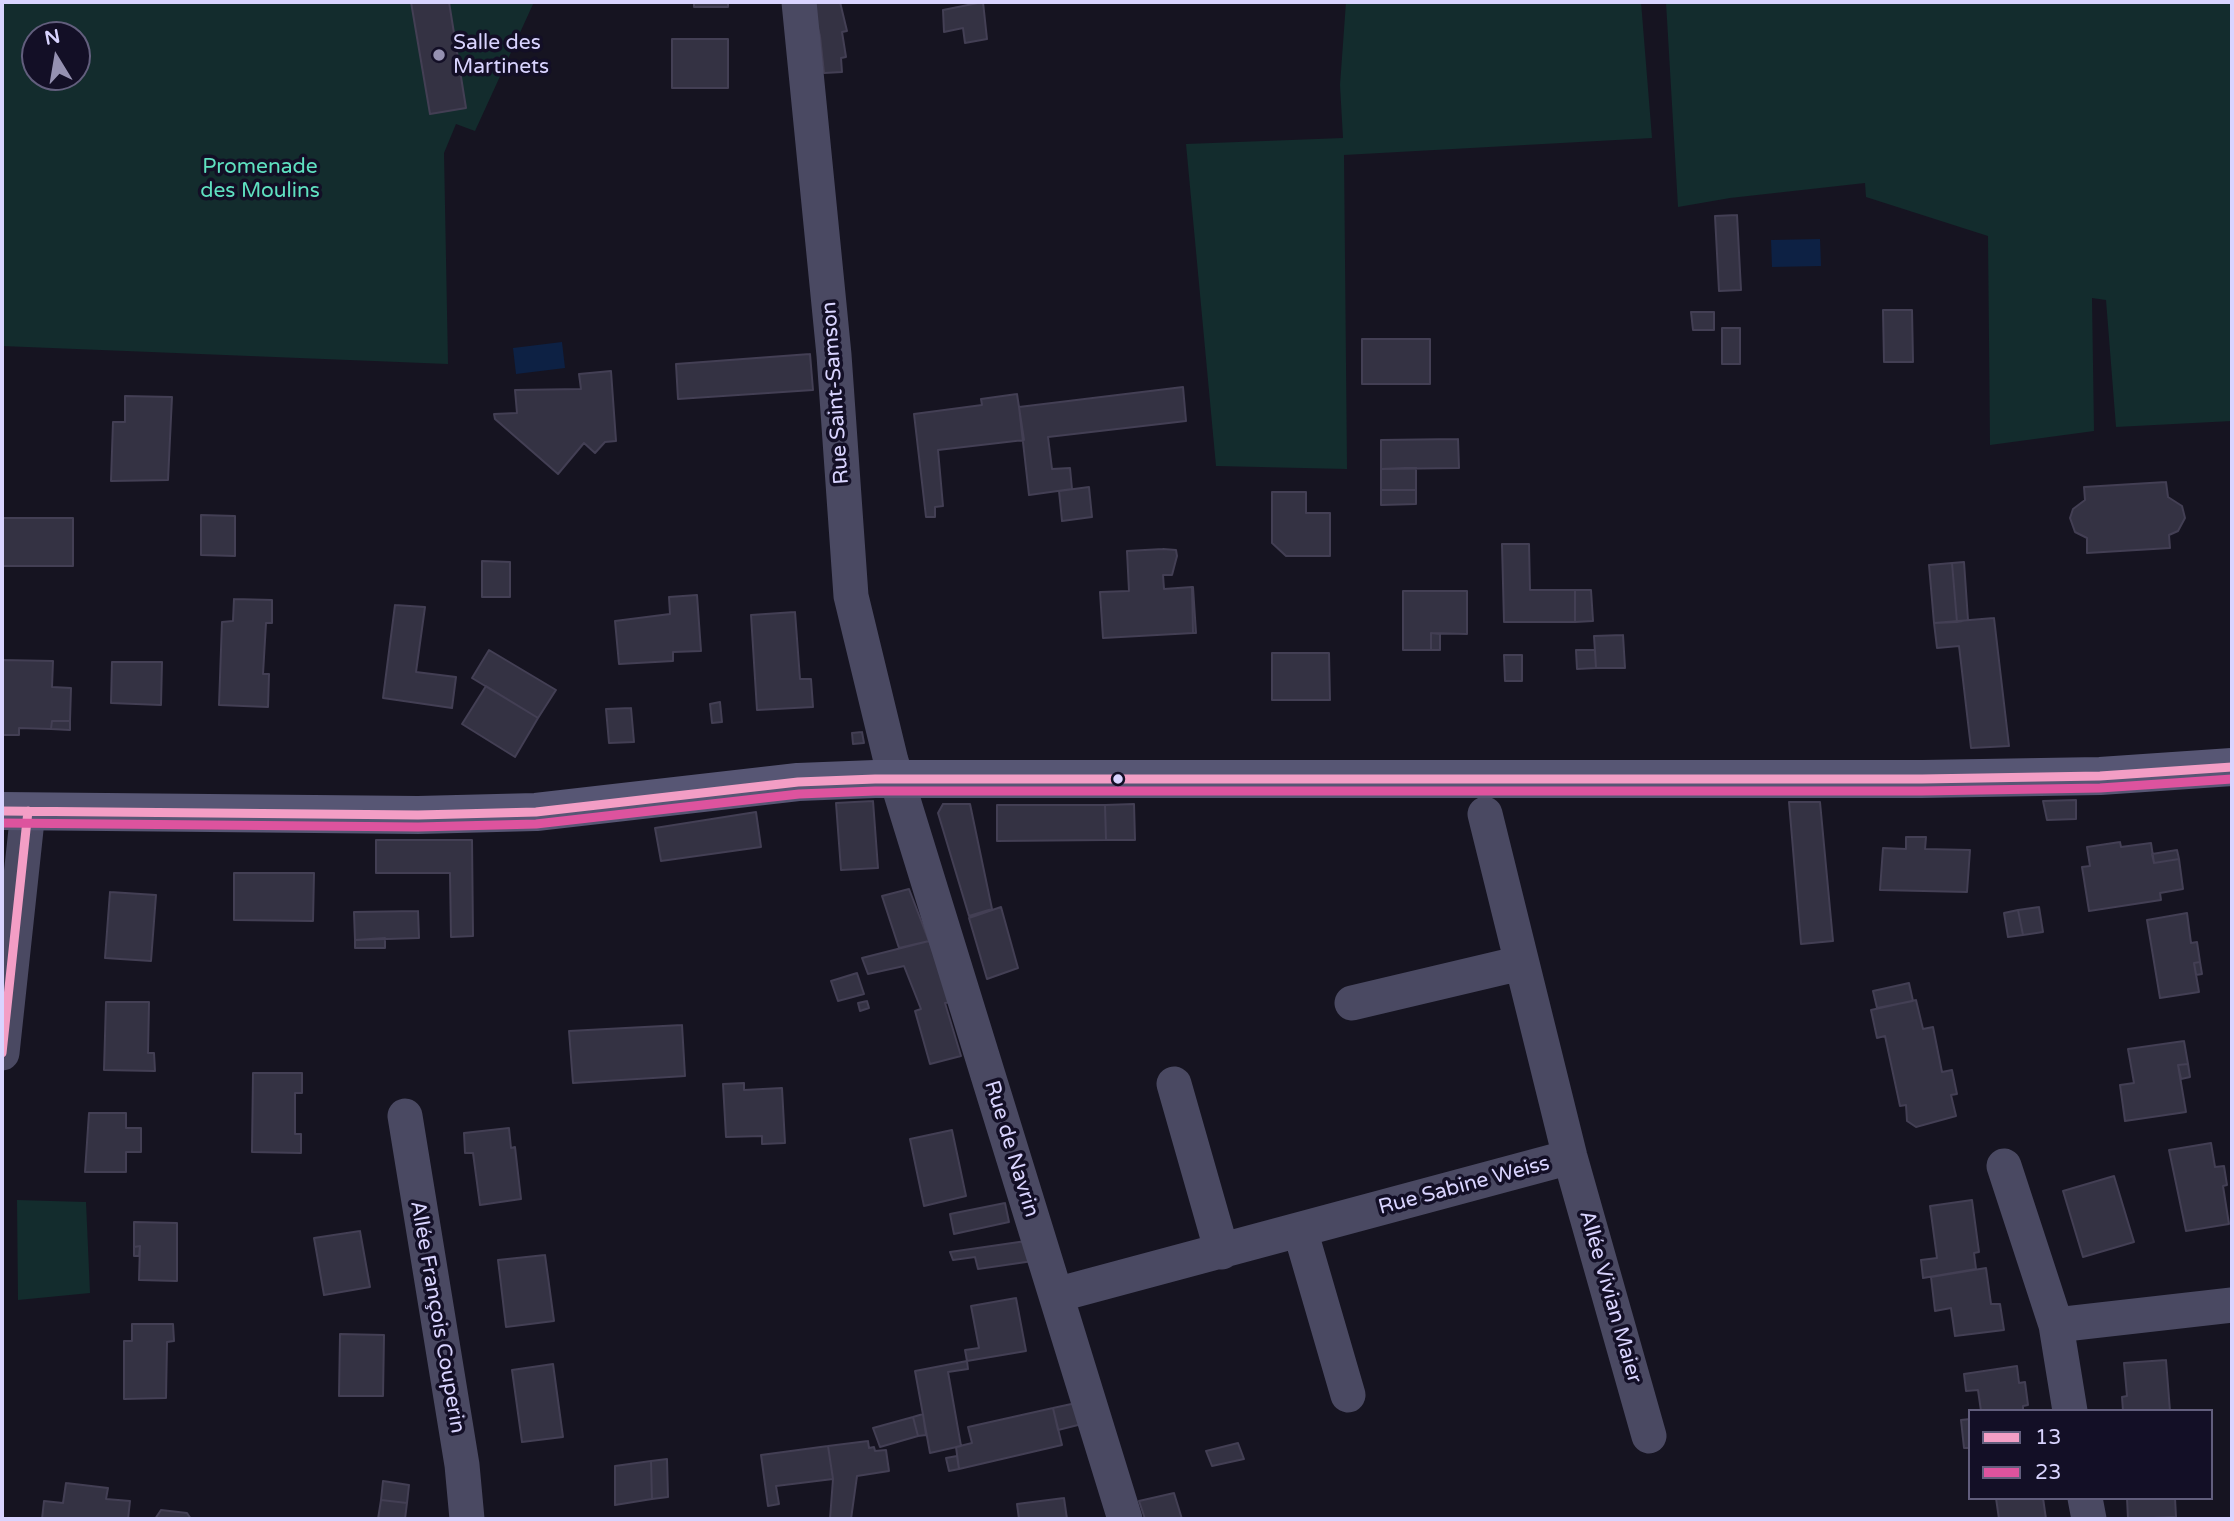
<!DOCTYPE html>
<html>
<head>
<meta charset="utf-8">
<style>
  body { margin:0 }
  #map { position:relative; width:2234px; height:1521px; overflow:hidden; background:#161421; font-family:"Varela Round",sans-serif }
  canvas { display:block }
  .frame { position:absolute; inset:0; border:4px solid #d9d4ff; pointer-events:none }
  .legend { position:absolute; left:1968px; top:1409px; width:245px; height:91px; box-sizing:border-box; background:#130f26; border:2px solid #625e7d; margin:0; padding:9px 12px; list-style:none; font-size:21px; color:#d9d4ff }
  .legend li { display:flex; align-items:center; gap:14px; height:35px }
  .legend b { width:35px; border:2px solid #625e7d }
  .north { position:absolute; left:21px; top:21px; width:70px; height:70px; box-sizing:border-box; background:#130f26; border:2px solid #625e7d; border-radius:50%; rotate:349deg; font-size:19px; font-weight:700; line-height:28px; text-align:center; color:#d9d4ff }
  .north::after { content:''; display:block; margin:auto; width:24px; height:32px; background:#9591b1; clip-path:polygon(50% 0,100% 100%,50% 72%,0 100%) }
</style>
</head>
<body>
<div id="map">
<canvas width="2234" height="1521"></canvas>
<div class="frame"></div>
<ul class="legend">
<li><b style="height:9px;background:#f39ec5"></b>13</li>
<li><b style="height:9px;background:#dd539e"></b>23</li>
</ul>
<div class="north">N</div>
</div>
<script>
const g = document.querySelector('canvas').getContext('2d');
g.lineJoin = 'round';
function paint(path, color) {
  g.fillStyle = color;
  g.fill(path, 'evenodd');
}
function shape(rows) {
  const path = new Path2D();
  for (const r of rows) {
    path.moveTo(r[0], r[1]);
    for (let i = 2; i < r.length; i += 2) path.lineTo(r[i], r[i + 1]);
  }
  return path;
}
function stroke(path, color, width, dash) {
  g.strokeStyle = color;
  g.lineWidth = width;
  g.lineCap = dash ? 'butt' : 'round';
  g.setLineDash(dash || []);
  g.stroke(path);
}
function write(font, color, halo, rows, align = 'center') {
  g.font = font + ' "Varela Round",sans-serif';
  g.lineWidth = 7;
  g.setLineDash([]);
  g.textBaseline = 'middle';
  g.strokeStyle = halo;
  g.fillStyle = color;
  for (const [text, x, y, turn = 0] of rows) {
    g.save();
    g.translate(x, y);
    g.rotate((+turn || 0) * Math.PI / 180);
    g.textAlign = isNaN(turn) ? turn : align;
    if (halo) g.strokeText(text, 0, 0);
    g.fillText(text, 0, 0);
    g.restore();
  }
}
const green = shape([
  [2,2,534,2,475,131,456,124,444,153,448,364,2,346],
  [35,35,77,35,77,77,35,77],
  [1346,2,1641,2,1652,138,1344,155,1347,469,1216,466,1186,144,1343,138,1340,85],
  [1666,2,2232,2,2232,421,2116,427,2106,300,2092,298,2094,431,1990,445,1988,236,1866,197,1865,183,1730,198,1678,207],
  [17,1200,86,1202,90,1293,18,1300]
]);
const water = shape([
  [1820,239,1821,266,1772,267,1771,240],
  [562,342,565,368,516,374,513,348]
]);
const building = shape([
  [411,2,449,2,466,108,430,114,411,2],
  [694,2,728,2,728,7,694,7,694,2],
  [811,2,840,2,847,31,842,32,846,57,841,58,842,72,824,73,820,36,811,2],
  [983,2,987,39,965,43,963,28,944,32,943,10,983,2],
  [672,39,728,39,728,88,672,88,672,39],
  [1737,215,1741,290,1719,291,1715,216,1737,215],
  [1883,310,1912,310,1913,362,1884,362,1883,310],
  [1691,312,1714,312,1714,330,1693,330,1691,312],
  [1722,328,1740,328,1740,364,1722,364,1722,328],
  [1362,339,1430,339,1430,384,1362,384,1362,339],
  [810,354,813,390,678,399,676,364,810,354],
  [611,371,616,441,605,442,595,453,584,443,558,474,495,419,494,414,517,413,515,390,581,389,579,374,611,371],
  [1183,387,1186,421,1048,437,1052,469,1070,468,1072,489,1029,495,1019,407,1183,387],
  [1017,394,1024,440,938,450,943,506,935,507,935,517,926,517,914,414,982,405,981,399,1017,394],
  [125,396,172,397,168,480,111,481,113,422,125,422,125,396],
  [1458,439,1459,468,1381,469,1381,440,1458,439],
  [1416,468,1416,490,1381,490,1381,469,1416,468],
  [2166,482,2168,497,2182,506,2185,518,2178,531,2169,535,2170,548,2087,553,2087,538,2075,532,2070,518,2073,509,2085,500,2084,487,2166,482],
  [1089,487,1092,517,1062,521,1059,491,1089,487],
  [1381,490,1416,490,1416,504,1381,505,1381,490],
  [1272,492,1306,492,1306,513,1330,513,1330,556,1286,556,1272,543,1272,492],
  [201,515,235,516,235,556,201,555,201,515],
  [2,518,73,518,73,566,2,566,2,518],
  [1502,544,1529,544,1530,590,1575,590,1575,622,1504,622,1502,544],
  [1163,549,1176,550,1177,556,1172,575,1163,575,1164,589,1192,587,1193,633,1103,638,1100,592,1129,591,1127,551,1163,549],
  [482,561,510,562,510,597,482,597,482,561],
  [1964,562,1968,620,1957,622,1952,563,1964,562],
  [1952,563,1957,622,1934,623,1929,565,1952,563],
  [1192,587,1193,587,1196,633,1193,633,1192,587],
  [1575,590,1591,590,1593,621,1575,622,1575,590],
  [1403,591,1467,591,1467,634,1431,633,1431,650,1403,650,1403,591],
  [697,595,701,651,673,652,673,661,619,664,615,621,670,614,669,597,697,595],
  [234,599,272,600,272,623,266,623,263,674,269,674,268,707,219,705,222,622,233,621,234,599],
  [395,605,425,607,416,672,456,677,452,708,383,698,395,605],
  [795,612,800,679,811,679,813,707,757,710,751,615,795,612],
  [1994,618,2009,746,1971,748,1959,646,1937,648,1934,623,1994,618],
  [1431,633,1440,634,1440,650,1431,650,1431,633],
  [1623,635,1625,668,1596,668,1594,636,1623,635],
  [489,650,556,690,538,718,472,678,489,650],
  [1576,650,1595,650,1596,668,1577,669,1576,650],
  [1272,653,1329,653,1330,700,1272,700,1272,653],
  [1504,655,1522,655,1522,681,1505,681,1504,655],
  [2,660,53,661,52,687,71,688,70,721,52,721,51,729,19,728,19,735,2,735,2,660],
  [112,662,162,662,161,705,111,703,112,662],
  [486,686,538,718,515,757,462,724,486,686],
  [720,702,722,722,712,723,710,704,720,702],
  [631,708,634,742,609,743,606,709,631,708],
  [52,721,70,721,70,730,51,729,52,721],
  [862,732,864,743,853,744,852,733,862,732],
  [2076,800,2076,819,2047,820,2043,801,2076,800],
  [873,801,878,868,841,870,836,803,873,801],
  [1789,802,1820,802,1833,941,1801,944,1789,802],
  [943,804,970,804,992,909,969,916,938,813,943,804],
  [1134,804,1135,840,1106,840,1105,805,1134,804],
  [997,805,1105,805,1106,840,997,841,997,805],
  [756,812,761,847,661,861,655,828,756,812],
  [1906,837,1926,837,1925,849,1970,850,1967,892,1880,890,1883,848,1906,849,1906,837],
  [376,840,472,840,473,936,451,937,450,873,376,873,376,840],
  [2120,842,2121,847,2151,843,2154,863,2179,859,2183,889,2160,893,2161,900,2089,911,2082,867,2090,866,2087,847,2120,842],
  [2177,850,2179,859,2154,863,2152,854,2177,850],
  [234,873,314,873,313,921,234,920,234,873],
  [909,889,929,941,899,948,882,896,909,889],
  [110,892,156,895,151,961,105,958,110,892],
  [1001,907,1018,968,987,979,969,918,1001,907],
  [2039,907,2043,932,2023,935,2018,910,2039,907],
  [2018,910,2023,935,2008,937,2004,913,2018,910],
  [418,911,419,938,355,940,354,912,418,911],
  [2187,913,2191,943,2197,942,2200,962,2194,963,2199,992,2160,998,2147,920,2187,913],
  [385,938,385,948,355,948,355,940,385,938],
  [929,941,952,1002,945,1003,961,1056,930,1064,915,1011,921,1009,904,966,868,974,862,958,929,941],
  [2200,962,2202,974,2196,975,2194,963,2200,962],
  [857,973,864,994,838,1001,831,981,857,973],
  [1909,983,1913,1001,1877,1008,1873,991,1909,983],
  [1916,1000,1923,1029,1933,1027,1942,1072,1952,1070,1957,1094,1951,1095,1956,1116,1916,1127,1907,1121,1906,1105,1900,1106,1885,1036,1877,1038,1871,1010,1916,1000],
  [867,1001,869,1008,860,1011,858,1003,867,1001],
  [106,1002,149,1002,148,1053,154,1053,155,1071,104,1070,106,1002],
  [682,1025,685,1076,573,1083,569,1031,682,1025],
  [2184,1041,2188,1064,2178,1065,2186,1112,2125,1121,2120,1085,2134,1083,2128,1049,2184,1041],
  [2188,1064,2190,1077,2181,1079,2178,1065,2188,1064],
  [253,1073,302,1073,302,1093,295,1093,295,1134,301,1134,301,1153,252,1152,253,1073],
  [744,1083,744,1090,782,1088,785,1143,762,1144,762,1136,726,1137,723,1084,744,1083],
  [89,1113,126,1113,126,1128,141,1128,141,1152,126,1152,126,1172,85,1172,89,1113],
  [509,1128,511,1148,515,1147,521,1199,480,1205,473,1153,465,1153,464,1133,509,1128],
  [952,1130,966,1196,924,1206,910,1139,952,1130],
  [2211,1143,2215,1167,2224,1166,2227,1185,2223,1186,2229,1224,2186,1231,2169,1150,2211,1143],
  [2114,1176,2134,1242,2083,1257,2063,1191,2114,1176],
  [1972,1200,1979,1252,1974,1253,1976,1269,1923,1278,1921,1260,1937,1258,1930,1206,1972,1200],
  [1005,1203,1009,1222,954,1234,950,1214,1005,1203],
  [134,1222,177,1223,177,1281,139,1280,140,1246,134,1247,134,1222],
  [360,1231,370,1287,324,1295,314,1238,360,1231],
  [1026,1241,1033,1261,978,1269,975,1257,953,1260,950,1252,1026,1241],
  [140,1246,139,1256,134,1256,134,1247,140,1246],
  [545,1255,554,1321,506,1327,498,1260,545,1255],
  [1986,1268,1991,1304,2000,1304,2004,1330,1955,1336,1951,1308,1935,1311,1931,1277,1986,1268],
  [1016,1298,1026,1351,967,1361,965,1350,979,1348,971,1306,1016,1298],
  [132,1324,173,1324,174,1341,167,1342,166,1398,124,1399,124,1341,132,1341,132,1324],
  [340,1334,384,1335,383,1396,339,1396,340,1334],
  [2166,1360,2170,1411,2123,1411,2122,1397,2127,1396,2124,1363,2166,1360],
  [967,1361,968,1369,948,1372,961,1446,930,1453,915,1371,967,1361],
  [553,1364,563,1437,522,1442,512,1370,553,1364],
  [2017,1366,2019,1383,2025,1382,2028,1405,2023,1406,2023,1411,1981,1411,1978,1390,1966,1391,1964,1374,2017,1366],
  [1076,1403,1082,1424,1058,1430,1053,1408,1076,1403],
  [1053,1408,1062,1445,959,1469,956,1447,972,1443,968,1427,1053,1408],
  [923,1414,926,1435,918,1436,913,1417,923,1414],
  [913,1417,918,1436,880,1447,873,1428,913,1417],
  [1970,1419,1970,1448,1964,1448,1961,1420,1970,1419],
  [868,1441,869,1448,874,1447,875,1451,886,1450,889,1471,857,1476,851,1519,830,1519,833,1479,828,1446,868,1441],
  [1238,1443,1244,1459,1212,1466,1206,1451,1238,1443],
  [828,1446,833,1479,776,1486,779,1504,768,1506,761,1455,828,1446],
  [957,1456,959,1469,949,1471,946,1458,957,1456],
  [667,1459,668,1497,652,1499,651,1461,667,1459],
  [651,1461,652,1499,615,1505,615,1466,651,1461],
  [383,1481,409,1485,407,1503,381,1500,383,1481],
  [66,1483,108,1488,106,1499,130,1501,128,1519,42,1519,44,1501,63,1503,66,1483],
  [1174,1493,1182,1519,1145,1519,1139,1501,1174,1493],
  [1064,1498,1067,1519,1019,1519,1017,1504,1064,1498],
  [1996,1498,2043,1498,2046,1519,1999,1519,1996,1498],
  [2127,1498,2175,1498,2176,1517,2128,1519,2127,1498],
  [381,1500,407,1503,405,1519,378,1519,381,1500],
  [161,1510,187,1513,191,1519,155,1519,161,1510]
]);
const street = shape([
  [799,2,834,355,851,596,891,761,1125,1519],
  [1485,814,1570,1157,1649,1436],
  [1352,1003,1521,963],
  [2,1053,28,811],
  [1174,1084,1222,1252],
  [405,1116,462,1465,467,1519],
  [2004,1166,2056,1325,2070,1411],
  [1300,1230,1348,1395],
  [1056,1295,1570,1157],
  [2056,1325,2232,1305],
  [2085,1498,2089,1519]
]);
const secondary = shape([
  [2,811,418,815,536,812,798,782,875,779,1922,779,2100,776,2232,767]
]);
const bus1 = shape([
  [2,811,418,815,536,812,798,782,875,779,1922,779,2100,776,2232,767],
  [2,1053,28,811]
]);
const bus2 = shape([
  [2,823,418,827,536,824,799,794,875,791,1922,791,2100,788,2232,779]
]);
const markers = [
  [439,55,7,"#9591b1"],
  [1118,779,6,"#d9d4ff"]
];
const poiNames = [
  ["Salle des",453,43],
  ["Martinets",453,67]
];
const parkNames = [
  ["Promenade",260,167],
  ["des Moulins",260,191]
];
const streetNames = [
  ["Rue Saint-Samson",836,393,-94],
  ["Rue de Navrin",1011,1149,73],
  ["Rue Sabine Weiss",1464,1186,-15],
  ["Allée Vivian Maier",1610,1297,74],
  ["Allée François Couperin",437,1317,80]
];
paint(green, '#132c2d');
paint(water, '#0d2144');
paint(building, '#343243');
stroke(building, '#433f54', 2);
stroke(street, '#4a4962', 35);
stroke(secondary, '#575674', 38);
stroke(bus1, '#f39ec5', 9);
stroke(bus2, '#dd539e', 9);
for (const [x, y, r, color] of markers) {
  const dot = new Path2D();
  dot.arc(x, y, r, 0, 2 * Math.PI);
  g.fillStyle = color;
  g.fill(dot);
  stroke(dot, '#130f26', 2.5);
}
write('21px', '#d9d4ff', '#130f26', poiNames, 'left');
write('21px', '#5fe0c0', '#130f26', parkNames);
write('21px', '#d9d4ff', '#130f26', streetNames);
</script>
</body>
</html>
